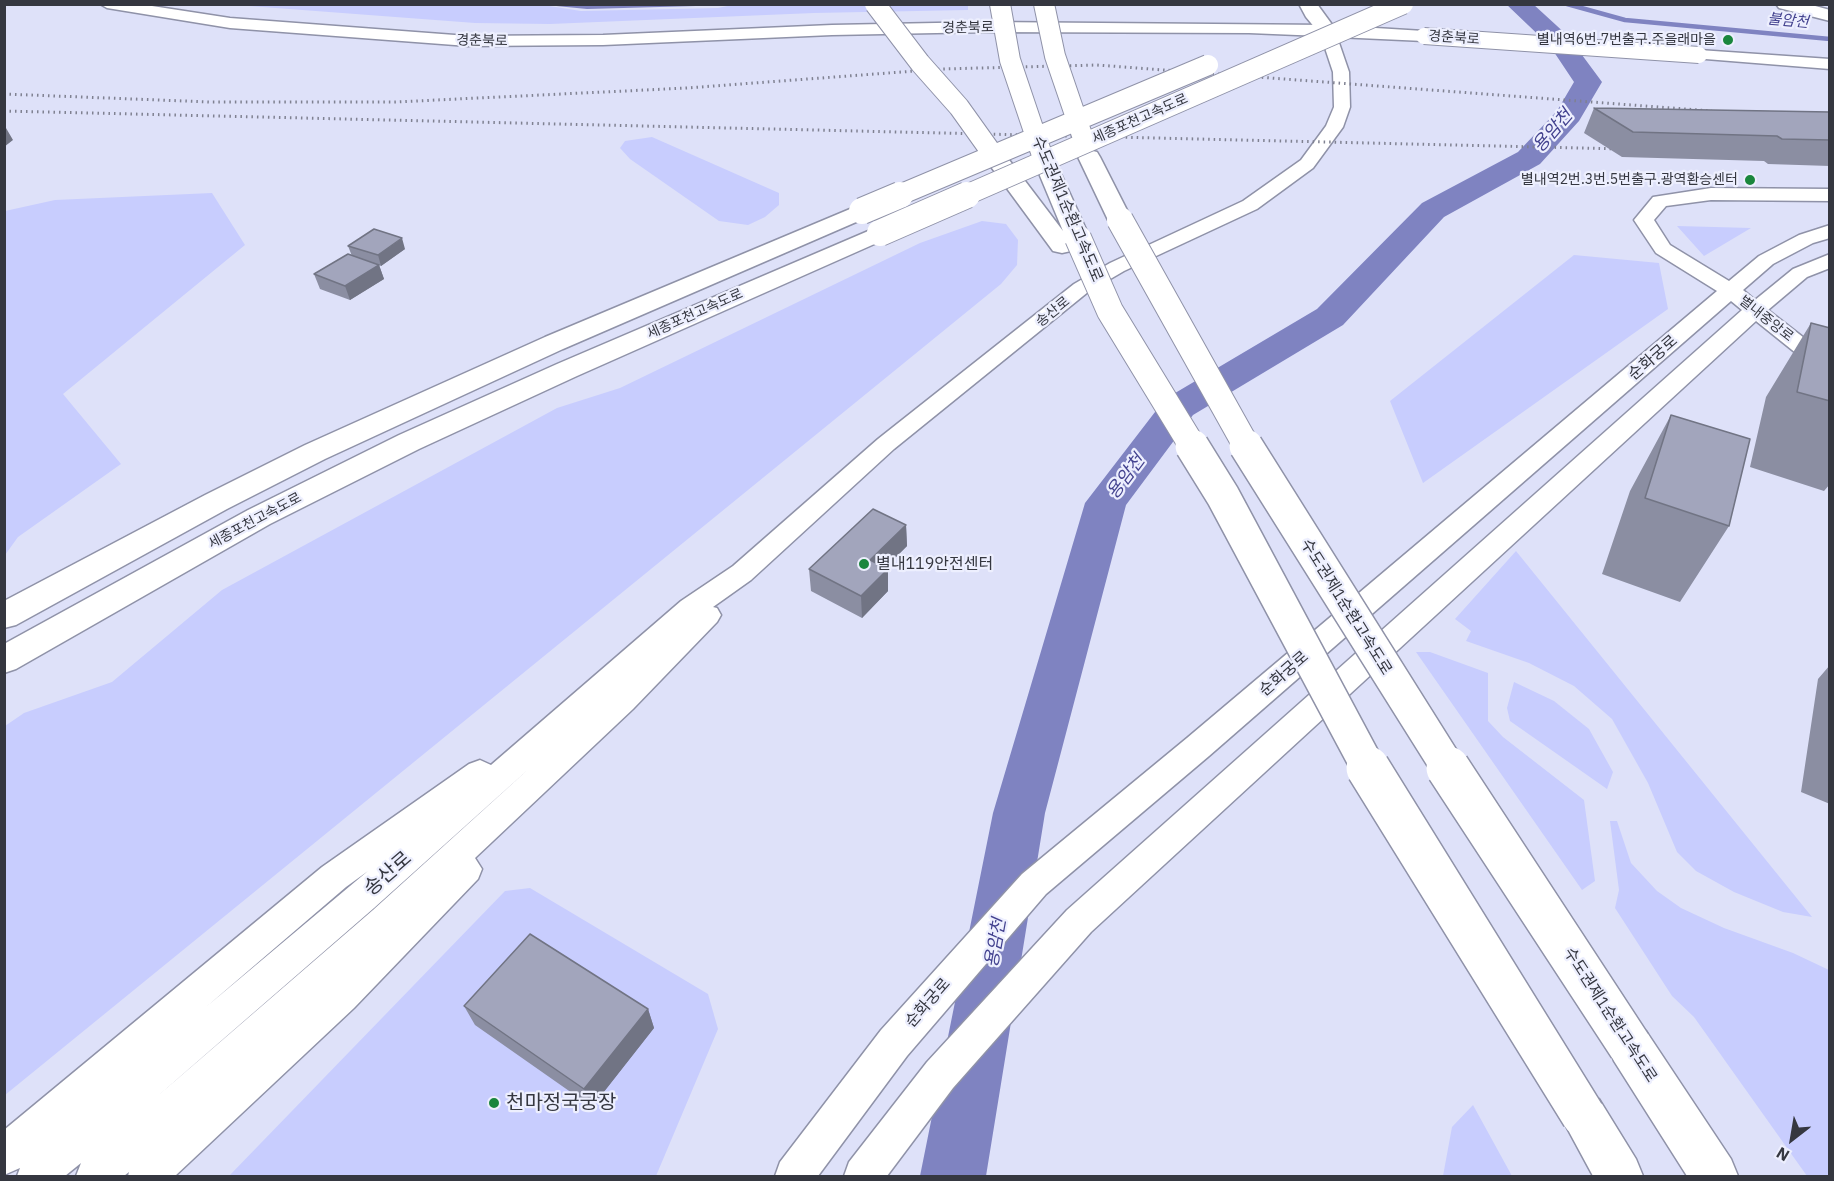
<!DOCTYPE html>
<html>
<head>
<meta charset="utf-8">
<style>
  body { margin:0 }
  #map { position:relative; width:1834px; height:1181px; overflow:hidden; background:#dee1f9; font-family:"IBM Plex Sans",sans-serif }
  canvas { display:block }
  .frame { position:absolute; inset:0; border:6px solid #353740; pointer-events:none }
  .north { position:absolute; left:1762px; top:1109px; width:60px; height:60px; -webkit-text-stroke:4px #edeffe; paint-order:stroke; rotate:211deg; font-size:16px; font-weight:700; line-height:24px; text-align:center; color:#353740 }
  .north::after { content:''; display:block; margin:auto; width:21px; height:27px; background:#353740; clip-path:polygon(50% 0,100% 100%,50% 72%,0 100%) }
</style>
</head>
<body>
<div id="map">
<canvas width="1834" height="1181"></canvas>
<div class="frame"></div>
<div class="north">N</div>
</div>
<script>
const g = document.querySelector('canvas').getContext('2d');
g.lineJoin = 'round';
function paint(path, color) {
  g.fillStyle = color;
  g.fill(path, 'evenodd');
}
function shape(rows) {
  const path = new Path2D();
  for (const r of rows) {
    path.moveTo(r[0], r[1]);
    for (let i = 2; i < r.length; i += 2) path.lineTo(r[i], r[i + 1]);
  }
  return path;
}
function stroke(path, color, width, dash) {
  g.strokeStyle = color;
  g.lineWidth = width;
  g.lineCap = dash ? 'butt' : 'round';
  g.setLineDash(dash || []);
  g.stroke(path);
}
function write(font, color, halo, rows, align = 'center') {
  g.font = font + ' "IBM Plex Sans","Noto Sans KR",sans-serif';
  g.lineWidth = 4.5;
  g.setLineDash([]);
  g.textBaseline = 'middle';
  g.strokeStyle = halo;
  g.fillStyle = color;
  for (const [text, x, y, turn = 0] of rows) {
    g.save();
    g.translate(x, y);
    g.rotate((+turn || 0) * Math.PI / 180);
    g.textAlign = isNaN(turn) ? turn : align;
    if (halo) g.strokeText(text, 0, 0);
    g.fillText(text, 0, 0);
    g.restore();
  }
}
const green = shape([
  [537,4,581,11,718,8,737,4,968,4,968,10,814,13,550,24,475,23,236,5],
  [652,137,779,193,779,205,765,217,748,225,719,221,630,159,620,148,625,141],
  [212,193,245,245,63,394,121,464,18,537,5,555,5,211,55,200],
  [982,221,1006,224,1018,240,1017,265,1001,284,5,1095,5,726,24,713,112,682,222,590,557,408,620,388,920,243],
  [1677,226,1751,228,1704,256],
  [1574,255,1659,263,1668,309,1423,483,1390,401],
  [1516,551,1812,917,1783,912,1734,892,1696,871,1677,852,1648,783,1612,719,1574,686,1529,663,1466,641,1471,631,1455,619],
  [1416,652,1430,652,1488,673,1488,721,1503,737,1584,800,1595,881,1582,890],
  [1514,682,1554,701,1589,729,1613,772,1607,789,1510,721,1507,708],
  [1610,821,1617,821,1631,863,1657,891,1681,908,1724,928,1793,953,1829,970,1829,1176,1807,1176,1694,1017,1672,996,1615,908,1619,890],
  [530,888,708,994,718,1029,656,1176,229,1176,505,891],
  [1473,1105,1512,1176,1443,1176,1452,1127]
]);
const water = shape([
  [546,5,732,5,587,9],
  [1509,5,1530,5,1559,41,1527,23]
]);
const stream = shape([
  [1567,4,1625,20,1830,39]
]);
const river = shape([
  [1506,4,1533,4,1568,36,1602,82,1579,121,1540,164,1444,217,1343,325,1193,415,1126,505,1045,813,986,1176,920,1176,993,813,1085,503,1165,399,1317,309,1422,203,1518,152,1557,111,1574,82,1550,46,1506,4]
]);
const minor = shape([
  [100,4,139,4,230,18,468,36,603,35,832,25,988,22,1327,25,1424,31,1432,36,1424,41,1337,37,1349,72,1350,107,1343,127,1313,168,1257,209,1124,271,1088,292,894,449,751,580,713,607,717,608,721,615,717,622,633,709,475,858,482,869,478,879,354,1008,175,1176,128,1176,129,1172,124,1176,76,1176,81,1163,65,1176,17,1176,20,1168,4,1175,4,1130,322,867,469,764,480,760,491,765,681,601,733,566,878,439,1074,284,1110,263,1243,201,1301,160,1326,126,1334,107,1333,72,1321,36,1249,33,988,32,832,35,603,45,468,46,230,28,107,8,100,4],
  [532,766,373,910,153,1100,374,908,532,766],
  [368,871,350,886,206,1007,346,887,368,871],
  [1699,50,1830,59,1830,69,1693,58,1691,55,1693,52,1699,50],
  [1711,188,1830,189,1830,201,1711,200,1666,206,1654,220,1670,245,1729,281,1759,256,1799,235,1830,225,1830,238,1813,243,1773,264,1743,290,1755,300,1793,269,1830,254,1830,268,1807,277,1768,310,1830,358,1830,376,1822,374,1756,321,1091,932,953,1088,887,1176,844,1176,849,1162,927,1062,1067,910,1742,310,1731,301,1209,756,1046,894,907,1056,818,1176,775,1176,780,1162,881,1030,1022,874,1187,738,1717,291,1656,253,1634,220,1653,197,1711,188]
]);
const highway = shape([
  [1299,4,1317,4,1336,30,1334,34,1320,34,1306,17,1299,4],
  [1776,4,1808,4,1830,10,1830,21,1779,8,1776,4],
  [989,143,997,144,1063,231,1033,159,1036,154,1044,152,1052,154,1090,238,1086,243,1073,244,1074,246,1071,251,1062,253,1053,251,978,149,981,144,989,143],
  [1089,150,1097,152,1100,157,1132,220,1128,225,1120,227,1112,225,1108,220,1078,157,1081,152,1089,150],
  [862,204,870,206,874,211,870,216,563,349,325,459,227,509,16,625,4,628,4,601,205,495,305,445,545,337,862,204],
  [880,226,888,228,892,233,888,238,577,376,419,449,270,524,16,669,4,673,4,644,248,510,399,435,557,364,880,226],
  [1630,1024,1646,1031,1731,1159,1738,1176,1687,1176,1614,1061,1608,1046,1614,1031,1630,1024],
  [1583,1092,1599,1099,1636,1159,1643,1176,1593,1176,1560,1115,1567,1099,1583,1092]
]);
const rail = shape([
  [4,94,210,102,395,102,687,88,942,69,1097,65,1712,111],
  [4,111,1624,149]
]);
const minorBridge = shape([
  [1424,36,1699,55]
]);
const highwayBridgeFar3 = shape([
  [875,4,920,63,959,107,989,149],
  [1000,4,1010,60,1043,158],
  [1044,4,1055,56,1084,141],
  [897,196,1208,65],
  [964,196,1403,4]
]);
const highwayBridgeFar2 = shape([
  [862,211,900,195],
  [1120,220,1247,447],
  [880,233,967,195],
  [1078,238,1110,311,1193,447]
]);
const highwayBridgeFar1 = shape([
  [1192,446,1223,496,1369,769],
  [1246,446,1449,769]
]);
const highwayBridge = shape([
  [1368,768,1583,1115],
  [1448,768,1630,1046]
]);
const wall = shape([
  [1594,108,1830,112,1830,166,1768,164,1764,161,1622,157,1584,133],
  [348,246,405,249,381,266,379,265,384,279,350,300,320,289,314,274,352,256],
  [1811,323,1830,328,1830,484,1824,491,1750,467,1766,397],
  [1671,415,1729,526,1680,602,1602,574,1630,491],
  [906,525,907,546,885,568,888,591,862,618,811,591,809,569],
  [1830,665,1830,804,1801,792,1818,679],
  [464,1006,648,1009,654,1028,592,1107,475,1025]
]);
const shadedWall = shape([
  [6,128,13,140,4,147,4,129],
  [402,238,405,249,381,266,378,255],
  [379,265,384,279,350,300,345,286],
  [906,525,907,546,871,582,870,560],
  [888,569,888,591,862,618,861,596],
  [648,1009,654,1028,592,1107,584,1089]
]);
const building = shape([
  [1594,108,1830,112,1830,140,1782,139,1777,136,1633,132,1594,108],
  [374,229,402,238,378,255,348,246,374,229],
  [348,254,379,265,345,286,314,274,348,254],
  [1811,323,1830,328,1830,401,1797,392,1811,323],
  [1671,415,1750,439,1729,526,1645,498,1671,415],
  [873,509,906,525,870,560,888,569,861,596,809,569,873,509],
  [530,934,648,1009,584,1089,464,1006,530,934]
]);
const markers = [
  [1728,40,6,"#1a863d"],
  [1750,180,6,"#1a863d"],
  [864,564,6,"#1a863d"],
  [494,1103,6,"#1a863d"]
];
const farStreetnames = [
  ["경춘북로",968,28,-1],
  ["경춘북로",1454,38,4],
  ["경춘북로",482,41,1],
  ["세종포천고속도로",1140,119,-24],
  ["송산로",1053,312,-39],
  ["세종포천고속도로",695,314,-24],
  ["별내중앙로",1766,319,38],
  ["세종포천고속도로",255,521,-28]
];
const farPoinames = [
  ["별내역6번.7번출구.주을래마을",1716,40],
  ["별내역2번.3번.5번출구.광역환승센터",1738,180]
];
const farWaternames = [
  ["불암천",1788,21,5]
];
const streetNames = [
  ["수도권제1순환고속도로",1067,209,67],
  ["순화궁로",1653,358,-41],
  ["수도권제1순환고속도로",1346,607,58],
  ["순화궁로",1284,674,-41],
  ["순화궁로",928,1003,-49],
  ["수도권제1순환고속도로",1610,1015,57]
];
const poiNames = [
  ["별내119안전센터",876,564]
];
const waterNames = [
  ["용암천",1553,131,-49],
  ["용암천",1126,477,-53],
  ["용암천",996,943,-80]
];
const nearStreetnames = [
  ["송산로",388,874,-41]
];
const nearPoinames = [
  ["천마정국궁장",506,1103]
];
paint(green, '#c8cdfe');
paint(water, '#7f83c1');
stroke(stream, '#7f83c1', 4.5);
paint(river, '#7f83c1');
stroke(minor, '#8f92a8', 3);
stroke(highway, '#8f92a8', 3);
paint(minor, '#fff');
paint(highway, '#fff');
stroke(rail, '#7f8191', 3, [1.5, 4]);
stroke(minorBridge, '#8f92a8', 18, []);
stroke(highwayBridgeFar3, '#8f92a8', 22, []);
stroke(highwayBridgeFar2, '#8f92a8', 28, []);
stroke(highwayBridgeFar1, '#8f92a8', 36, []);
stroke(highwayBridge, '#8f92a8', 46, []);
stroke(minorBridge, '#fff', 16);
stroke(highwayBridgeFar3, '#fff', 20);
stroke(highwayBridgeFar2, '#fff', 26);
stroke(highwayBridgeFar1, '#fff', 33);
stroke(highwayBridge, '#fff', 43);
paint(wall, '#8b8ea2');
paint(shadedWall, '#717484');
paint(building, '#a2a5bc');
stroke(building, '#717484', 1.5);
for (const [x, y, r, color] of markers) {
  const dot = new Path2D();
  dot.arc(x, y, r, 0, 2 * Math.PI);
  g.fillStyle = color;
  g.fill(dot);
  stroke(dot, '#edeffe', 2);
}
write('14px', '#353740', '#edeffe', farStreetnames);
write('14px', '#353740', '#edeffe', farPoinames, 'right');
write('italic 15px', '#43428f', '#edeffe', farWaternames);
write('16px', '#353740', '#edeffe', streetNames);
write('16px', '#353740', '#edeffe', poiNames, 'left');
write('italic 18px', '#43428f', '#edeffe', waterNames);
write('20px', '#353740', '#edeffe', nearStreetnames);
write('20px', '#353740', '#edeffe', nearPoinames, 'left');
</script>
</body>
</html>
